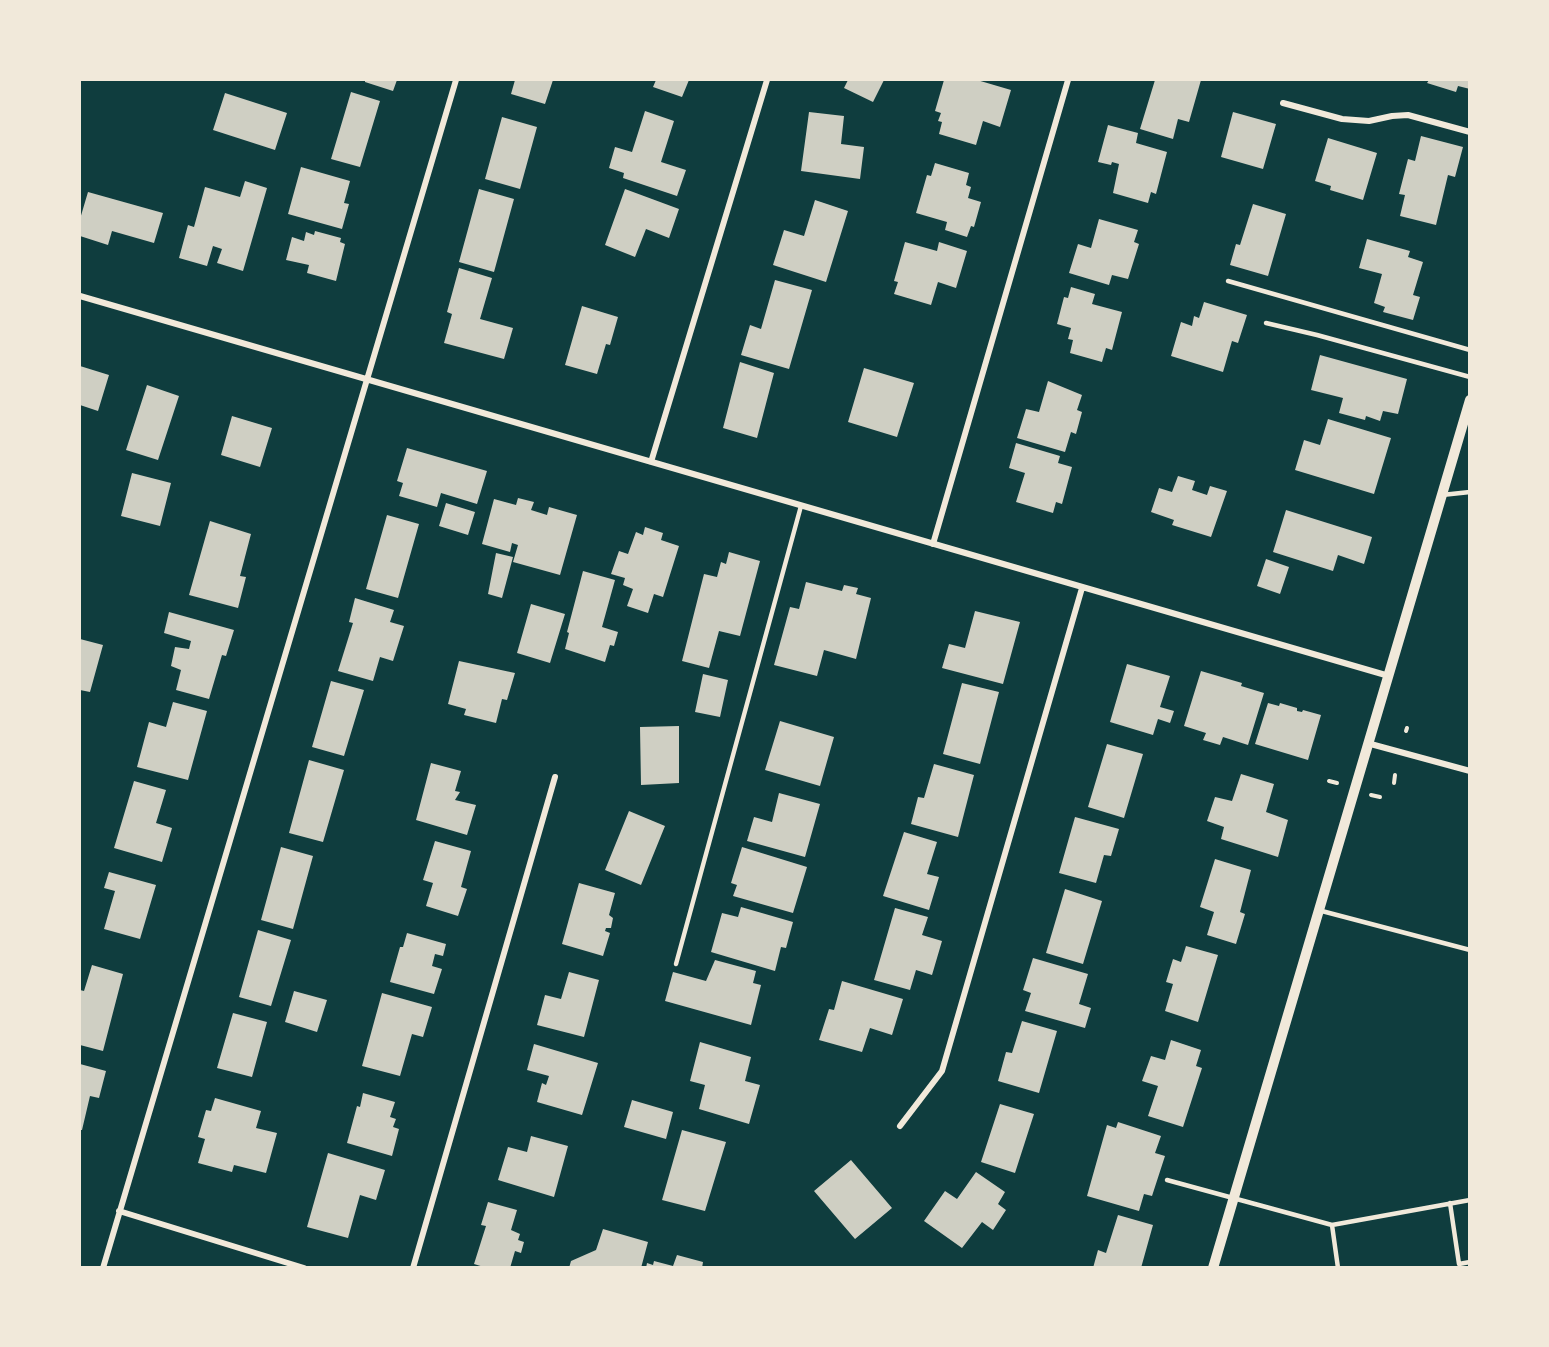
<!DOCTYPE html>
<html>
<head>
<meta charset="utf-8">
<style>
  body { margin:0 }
  #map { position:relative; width:1549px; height:1347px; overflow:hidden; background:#0f3d3e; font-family:"Varela Round",sans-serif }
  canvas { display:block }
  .frame { position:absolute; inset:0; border:81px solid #f1e9da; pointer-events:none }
</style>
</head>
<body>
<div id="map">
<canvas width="1549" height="1347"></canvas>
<div class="frame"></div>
</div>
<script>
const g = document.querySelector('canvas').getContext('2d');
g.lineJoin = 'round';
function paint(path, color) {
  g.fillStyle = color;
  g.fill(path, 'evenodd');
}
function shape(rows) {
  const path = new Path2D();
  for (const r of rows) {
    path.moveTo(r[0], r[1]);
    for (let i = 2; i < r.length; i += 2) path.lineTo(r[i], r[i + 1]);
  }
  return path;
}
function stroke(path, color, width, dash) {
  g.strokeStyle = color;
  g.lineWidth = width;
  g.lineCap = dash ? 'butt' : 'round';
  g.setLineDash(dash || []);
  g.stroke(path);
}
const building = shape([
  [365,80,397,80,393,91,365,82],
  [515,80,553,80,545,104,511,94],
  [656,80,689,80,682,97,653,87],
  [848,80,884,80,873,102,844,88],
  [944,80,977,80,1011,90,1000,127,983,121,976,145,939,134,942,122,938,121,941,113,935,111],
  [1155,80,1201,80,1189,122,1178,119,1173,139,1140,129],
  [1429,80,1470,80,1470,89,1458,86,1456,92,1427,83],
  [351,92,380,101,360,167,331,159],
  [225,93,287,113,275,150,213,130],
  [645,111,674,121,661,162,686,170,677,196,623,178,624,173,609,168,615,147,632,152],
  [809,112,844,116,841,144,864,147,860,179,801,171],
  [1233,112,1276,124,1263,169,1221,157],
  [502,117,537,127,520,189,485,179],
  [1108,125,1138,133,1136,143,1167,152,1156,194,1151,192,1148,203,1113,193,1119,164,1112,162,1111,165,1098,162],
  [1421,136,1463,147,1455,177,1448,175,1436,225,1400,216,1405,195,1399,194,1408,159,1415,161],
  [1328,138,1377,153,1363,200,1330,190,1331,186,1315,181],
  [935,163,969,173,966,185,971,187,968,198,981,202,974,227,971,226,967,237,945,230,947,222,916,213,927,175,931,176],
  [301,167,350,181,344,203,349,204,342,229,288,214],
  [245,181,267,188,243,271,217,263,222,249,213,246,207,266,179,258,188,225,194,227,205,187,240,197],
  [479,189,514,199,494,272,459,262],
  [625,189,679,209,669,238,646,229,635,257,605,245],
  [88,192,163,213,154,243,112,231,108,245,80,236,80,219],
  [815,200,848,211,826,282,773,265,784,230,804,236],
  [1253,204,1286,214,1268,276,1230,265,1236,244,1240,245],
  [1099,219,1138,230,1134,242,1139,244,1128,279,1112,275,1109,285,1069,273,1078,244,1091,248],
  [315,231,341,238,340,242,345,244,336,281,307,273,309,265,286,260,292,237,304,241,306,232,314,235],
  [1367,239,1410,251,1408,257,1423,262,1413,295,1420,297,1413,320,1383,312,1385,307,1374,303,1382,274,1359,268],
  [905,242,937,251,939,242,967,251,956,288,938,282,931,305,894,294,898,282,894,281],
  [459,268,492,278,480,319,513,328,504,359,444,343,452,314,447,312],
  [775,280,812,290,789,369,741,355,750,325,761,329],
  [1071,287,1095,294,1092,304,1122,312,1112,350,1106,348,1102,362,1070,353,1073,340,1068,339,1071,328,1057,324,1064,297,1068,298],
  [1204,302,1247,315,1238,343,1232,341,1223,372,1171,356,1181,322,1192,326,1194,316,1199,318],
  [582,306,618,317,610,345,606,344,597,374,565,365],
  [1320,355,1407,379,1398,414,1383,411,1380,421,1366,416,1365,420,1339,413,1343,398,1311,390],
  [740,362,774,373,757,438,723,428],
  [80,366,109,375,98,411,80,405],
  [864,368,914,383,897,437,848,422],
  [1048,381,1082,395,1077,410,1082,412,1076,434,1071,432,1065,452,1017,438,1026,409,1039,412],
  [147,385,179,396,158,460,126,450],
  [232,416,272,428,260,467,221,455],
  [1328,419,1391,438,1374,494,1295,470,1304,440,1320,445],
  [1016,443,1060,456,1058,463,1072,467,1062,504,1056,502,1053,513,1016,502,1025,473,1009,468],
  [407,448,487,471,477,504,441,493,437,507,399,496,403,483,397,481],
  [132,473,171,483,160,526,121,516],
  [1178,476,1195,481,1192,490,1207,495,1210,486,1227,491,1211,537,1172,525,1174,520,1151,512,1159,488,1172,492],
  [518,498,534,502,531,510,547,515,549,507,577,515,560,575,513,562,518,545,512,543,510,552,482,544,494,499,516,505],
  [446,503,475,512,468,535,439,526],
  [1286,510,1372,537,1364,564,1338,555,1333,571,1273,552],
  [387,515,419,524,398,598,366,589],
  [210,521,251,534,240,576,246,577,238,608,189,595],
  [645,527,663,533,661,540,679,546,663,597,654,594,648,613,627,606,633,589,623,585,625,578,611,574,619,551,628,554,636,532,643,535],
  [729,552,760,561,740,636,719,631,709,668,682,661,704,574,717,577,721,562,726,564],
  [496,553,513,557,502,598,488,594],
  [1266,559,1289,567,1280,594,1257,586],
  [583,571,615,580,602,627,618,632,614,646,610,645,605,662,565,649,569,633,567,632],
  [806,582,842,591,844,585,858,588,856,594,871,598,856,659,824,650,817,676,774,665,790,607,799,609],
  [355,598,394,610,390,622,404,626,393,661,380,657,373,681,338,671,353,623,349,622],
  [531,604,565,614,550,663,517,653],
  [975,611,1020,622,1003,684,942,668,949,644,965,648],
  [169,612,234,630,226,656,222,655,209,699,176,690,181,670,171,666,175,647,189,649,191,641,164,633],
  [80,639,103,645,90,692,80,690],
  [459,661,515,673,507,700,502,699,496,723,464,715,466,709,448,704],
  [1127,664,1170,676,1160,707,1174,711,1170,723,1158,719,1153,735,1110,722],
  [1201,671,1242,683,1241,686,1264,693,1248,745,1223,737,1220,745,1203,740,1206,733,1184,726],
  [703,674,728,680,720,717,695,712],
  [331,681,364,690,344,756,312,747],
  [962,683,999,692,980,764,943,754],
  [173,702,207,711,188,780,137,767,149,722,166,727],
  [1268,703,1279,706,1280,703,1297,708,1297,711,1302,712,1303,710,1321,715,1308,760,1255,744],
  [780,721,834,737,820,786,765,770],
  [679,726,679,783,641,785,640,727],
  [1107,744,1143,754,1124,818,1088,807],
  [309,760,344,770,323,842,289,833],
  [431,763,461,771,455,791,460,792,455,800,476,805,467,835,416,820],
  [934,764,974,775,958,837,911,824,918,797,924,798],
  [1241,774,1274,784,1266,812,1288,820,1278,857,1221,839,1224,827,1207,821,1215,797,1232,801],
  [134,781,166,790,156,823,172,828,162,862,114,848],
  [779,793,820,804,805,857,747,841,754,817,772,822],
  [629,811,665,826,641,885,605,870],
  [1075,817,1119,829,1111,856,1104,855,1096,883,1059,873],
  [904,832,937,842,927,874,939,877,929,910,883,896],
  [435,841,471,851,461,887,467,889,458,916,426,906,433,883,423,880],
  [281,847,313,856,293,929,261,920],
  [742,847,807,867,793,913,733,896,737,885,731,883],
  [1215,859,1251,870,1240,912,1245,914,1236,944,1207,935,1214,912,1200,907],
  [109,872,156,885,140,939,104,929,115,891,104,888],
  [579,883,615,893,609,915,613,918,611,928,606,928,605,931,610,933,603,956,562,944],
  [1065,889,1102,901,1083,964,1046,953],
  [741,907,793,922,786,948,781,947,775,971,711,952,722,913,738,917],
  [895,908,928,917,922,935,942,941,932,975,916,970,910,990,874,980],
  [258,930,291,940,271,1006,239,997],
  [407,933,446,944,443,956,435,954,432,966,442,969,434,994,390,982,400,947,403,947],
  [1186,946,1218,955,1198,1022,1165,1011,1173,984,1166,982,1173,959,1181,962],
  [1033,958,1088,974,1079,1004,1091,1008,1085,1028,1025,1011,1031,993,1023,990],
  [715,960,756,971,753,983,761,985,751,1025,665,1001,673,972,706,981],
  [92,965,123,974,103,1051,80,1045,80,990,84,991],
  [569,972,599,980,584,1037,537,1025,545,995,561,999],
  [842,981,903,999,892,1035,870,1028,862,1052,819,1040,829,1009,834,1010],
  [294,991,327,1000,317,1032,285,1022],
  [382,993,432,1007,423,1037,412,1034,400,1076,362,1066],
  [233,1013,267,1022,252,1077,217,1068],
  [1022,1021,1057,1031,1039,1093,998,1081,1006,1052,1012,1053],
  [1171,1040,1201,1050,1196,1066,1202,1068,1183,1127,1148,1116,1158,1086,1142,1081,1151,1056,1165,1060],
  [700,1042,751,1057,745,1081,760,1085,749,1124,699,1109,705,1085,690,1081],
  [534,1044,598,1063,582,1115,537,1102,542,1083,546,1085,549,1076,527,1070],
  [80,1064,106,1071,99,1098,90,1096,82,1130,80,1130],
  [363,1093,395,1102,390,1117,396,1119,393,1127,399,1129,392,1156,347,1143,357,1106,360,1107],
  [215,1098,261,1111,256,1128,277,1133,266,1173,234,1165,232,1172,198,1163,205,1139,198,1137,206,1110,211,1111],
  [632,1100,673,1112,666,1139,624,1127],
  [1000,1104,1034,1114,1015,1173,981,1162],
  [1118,1122,1161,1136,1155,1153,1165,1156,1152,1196,1144,1194,1139,1211,1087,1196,1107,1125,1116,1128],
  [682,1130,726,1142,705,1211,662,1200],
  [531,1136,568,1146,554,1197,498,1180,508,1147,527,1152],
  [328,1153,385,1170,376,1200,360,1195,348,1238,307,1227],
  [851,1160,892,1208,855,1239,814,1191],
  [976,1172,1005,1192,998,1204,1006,1210,993,1230,982,1222,962,1248,924,1221,945,1191,957,1199],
  [488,1202,517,1210,511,1230,520,1234,518,1240,524,1242,521,1253,515,1251,510,1268,487,1268,474,1264,486,1226,481,1225],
  [1118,1215,1153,1225,1141,1268,1093,1268,1098,1250,1106,1253],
  [603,1229,648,1242,641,1268,569,1268,571,1261,596,1250],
  [677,1255,703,1262,702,1268,646,1268,647,1263,653,1265,654,1261,673,1266]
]);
const path = shape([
  [1406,731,1407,728],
  [1329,781,1337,783],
  [1394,783,1395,775],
  [1371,795,1380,797]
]);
const service = shape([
  [1228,281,1470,350],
  [1266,323,1317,335,1470,377],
  [1442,495,1470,492],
  [1318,910,1470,950],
  [676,964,801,506],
  [1167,1180,1332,1225,1470,1200],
  [1450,1203,1459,1264,1470,1262],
  [1332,1225,1338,1268]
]);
const minor = shape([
  [1283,103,1342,119,1369,121,1392,116,1408,115,1470,132],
  [80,296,1389,676],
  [651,462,767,80],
  [933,544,1068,80],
  [1367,743,1470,771],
  [900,1126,942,1071,1082,588],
  [119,1211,304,1268],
  [103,1268,456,80],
  [413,1268,555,777]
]);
const tertiary = shape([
  [1213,1268,1470,400]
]);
paint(building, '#cfcfc3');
stroke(path, '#f1e9da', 4);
stroke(service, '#f1e9da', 4.5);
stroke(minor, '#f1e9da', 6);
stroke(tertiary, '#f1e9da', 10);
</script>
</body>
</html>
